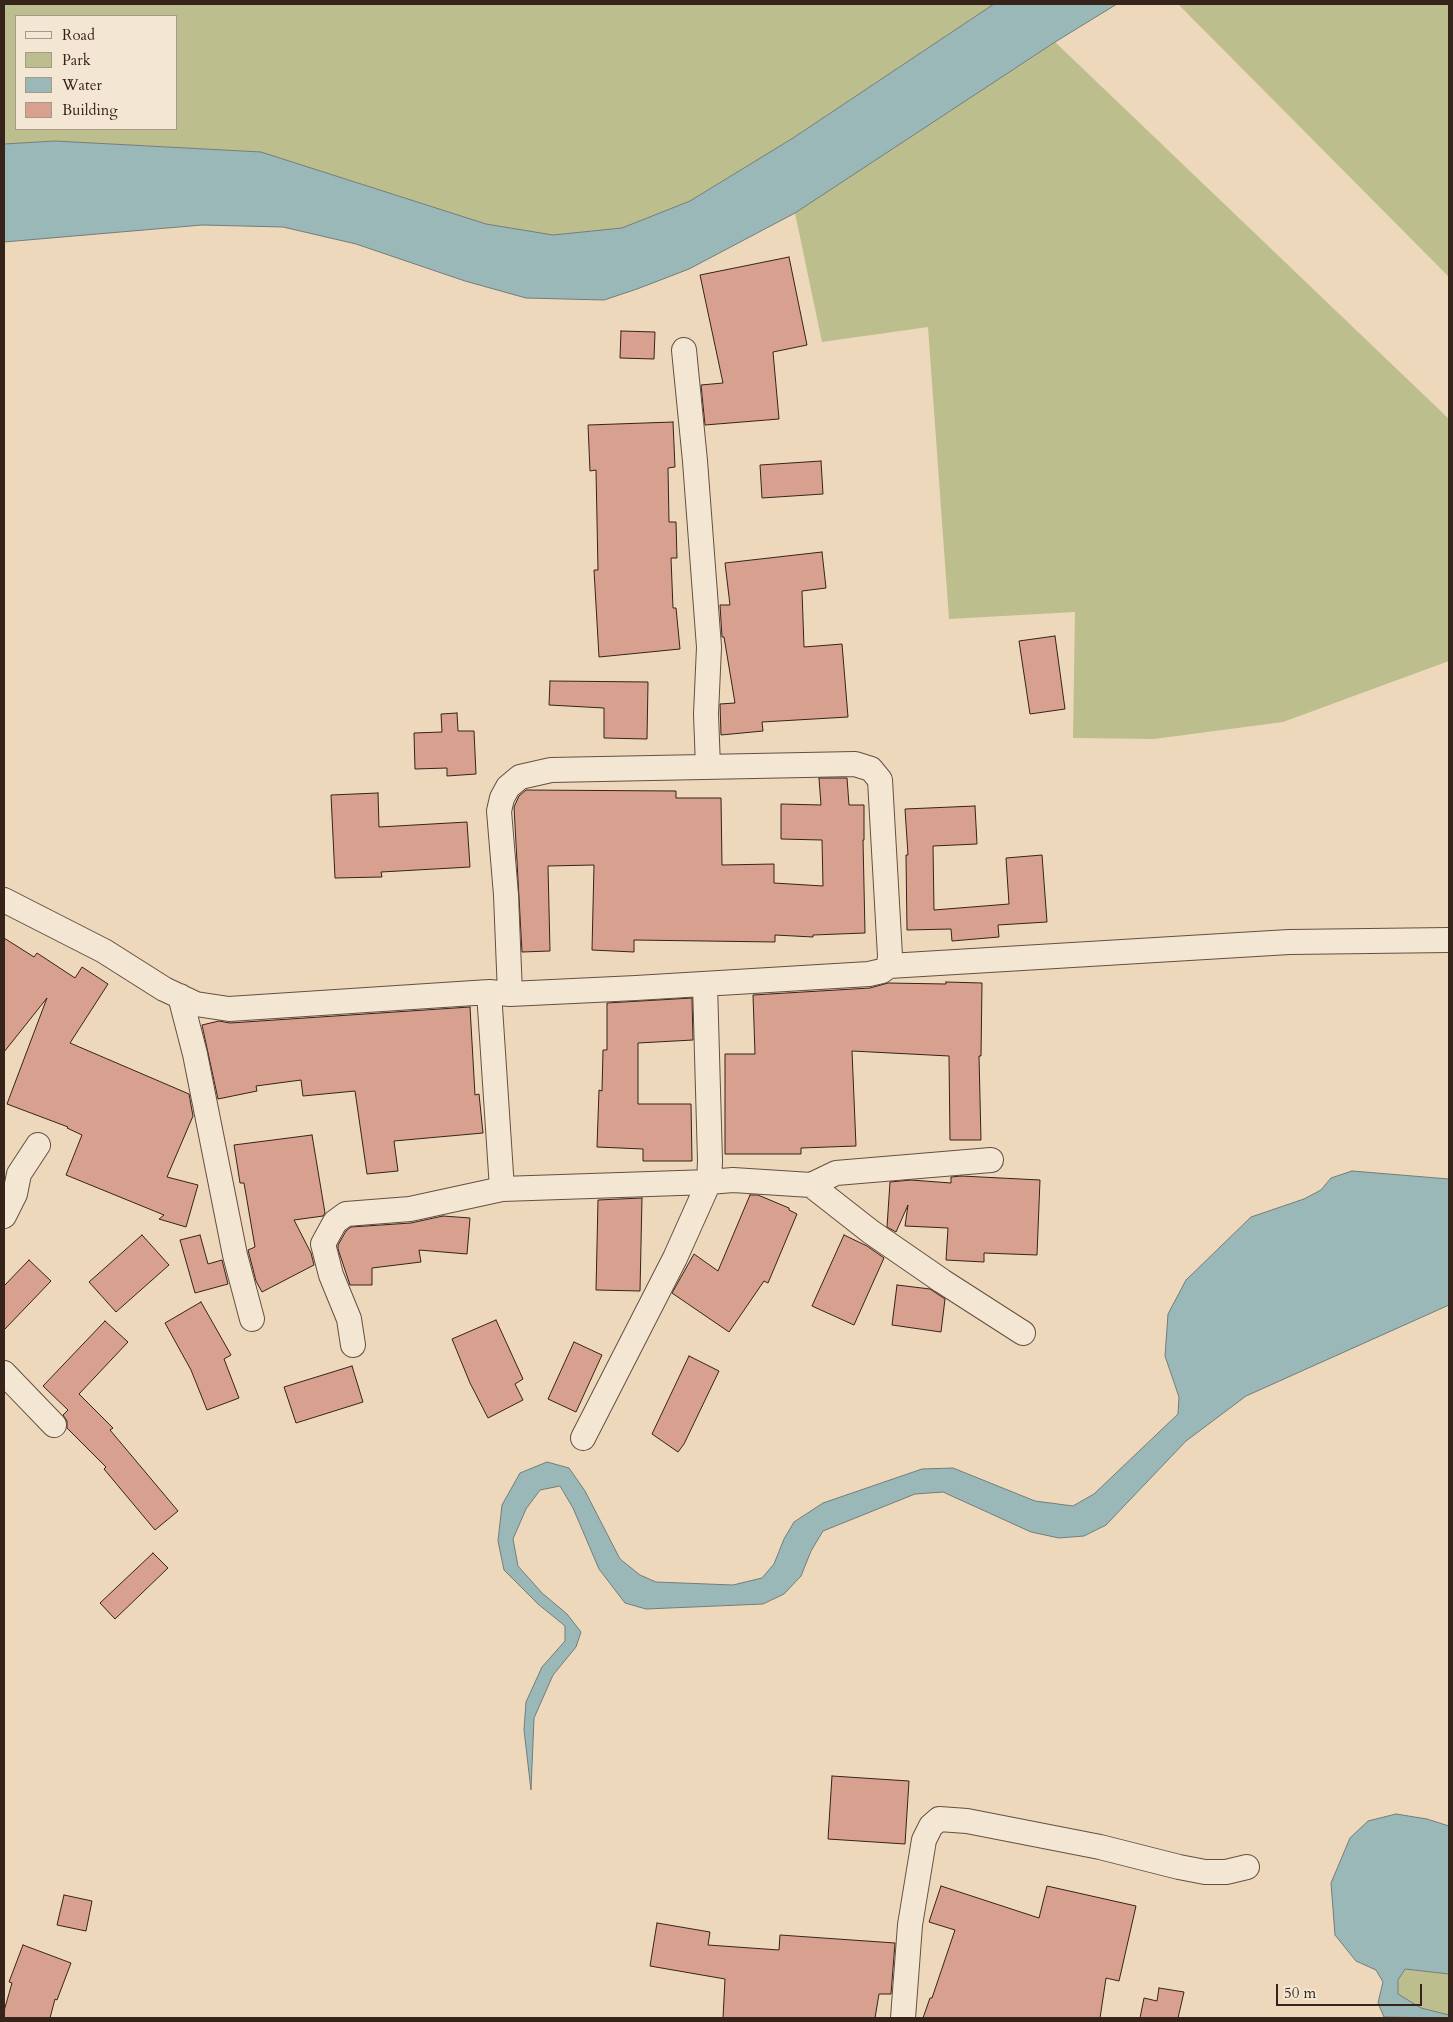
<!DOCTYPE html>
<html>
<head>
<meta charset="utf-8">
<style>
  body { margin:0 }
  #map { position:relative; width:1453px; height:2022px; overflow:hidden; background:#edd8bb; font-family:Cardo,serif }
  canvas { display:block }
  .frame { position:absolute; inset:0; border:5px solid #36231a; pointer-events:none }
  .legend { position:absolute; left:15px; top:15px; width:162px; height:115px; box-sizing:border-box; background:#f3e6d3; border:1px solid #a79889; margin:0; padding:6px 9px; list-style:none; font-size:15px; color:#36231a }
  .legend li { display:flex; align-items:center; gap:10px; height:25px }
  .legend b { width:25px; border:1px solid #a79889 }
  .scale { position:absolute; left:1276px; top:1984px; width:146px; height:22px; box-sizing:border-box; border:2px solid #36231a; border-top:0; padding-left:6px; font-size:15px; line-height:18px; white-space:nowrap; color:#36231a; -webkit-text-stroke:4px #f3e6d3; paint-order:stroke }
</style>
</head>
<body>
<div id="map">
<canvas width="1453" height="2022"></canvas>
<div class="frame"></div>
<ul class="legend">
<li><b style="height:6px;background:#f3e6d3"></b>Road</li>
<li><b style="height:14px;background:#bcbe8e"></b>Park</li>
<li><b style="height:14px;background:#9bb8b9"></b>Water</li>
<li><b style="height:14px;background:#d8a08e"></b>Building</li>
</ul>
<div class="scale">50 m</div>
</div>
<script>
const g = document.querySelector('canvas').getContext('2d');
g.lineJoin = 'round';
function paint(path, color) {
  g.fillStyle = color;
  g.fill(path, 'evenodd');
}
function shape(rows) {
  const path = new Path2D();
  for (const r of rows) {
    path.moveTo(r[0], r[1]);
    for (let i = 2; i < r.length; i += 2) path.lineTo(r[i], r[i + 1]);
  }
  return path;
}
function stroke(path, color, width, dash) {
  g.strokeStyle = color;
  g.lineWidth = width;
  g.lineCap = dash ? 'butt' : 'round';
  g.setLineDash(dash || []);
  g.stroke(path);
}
const green = shape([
  [4,4,994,4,793,138,690,201,623,228,553,235,486,224,261,152,55,141,4,144],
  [16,16,176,16,176,129,16,129],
  [1178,4,1449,4,1449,277],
  [1055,42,1449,419,1449,661,1283,722,1154,739,1073,738,1075,612,949,619,928,327,822,342,795,213],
  [1405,1969,1449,1974,1449,2015,1421,2008,1398,1994,1398,1980]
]);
const water = shape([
  [994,4,1117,4,1055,42,795,213,689,269,637,289,604,300,526,298,465,281,356,244,283,227,202,225,4,242,4,144,55,141,261,152,486,224,553,235,622,228,690,201,793,138,994,4],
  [1352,1171,1449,1179,1449,1305,1246,1396,1186,1441,1106,1525,1084,1536,1059,1538,1031,1532,943,1492,915,1494,823,1531,811,1551,801,1576,784,1594,763,1604,646,1609,625,1603,599,1569,573,1508,560,1486,540,1490,526,1509,513,1539,518,1566,542,1593,567,1614,581,1632,576,1647,553,1675,534,1718,531,1790,524,1730,526,1702,542,1667,565,1641,565,1626,538,1604,504,1570,498,1541,502,1505,520,1473,547,1462,569,1468,585,1491,620,1559,640,1575,656,1582,733,1585,762,1578,774,1564,784,1539,794,1522,823,1503,922,1469,953,1468,1035,1501,1073,1506,1094,1494,1178,1414,1179,1397,1165,1356,1168,1314,1186,1280,1251,1217,1304,1199,1321,1190,1331,1178,1352,1171],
  [1396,1814,1427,1819,1449,1826,1449,1974,1405,1969,1398,1980,1398,1994,1421,2008,1449,2015,1449,2018,1384,2017,1378,2003,1383,1982,1376,1970,1356,1961,1335,1935,1331,1883,1350,1838,1368,1821,1396,1814]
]);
const building = shape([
  [789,257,807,345,773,352,779,419,705,425,701,385,723,383,700,275,789,257],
  [621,331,655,332,654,359,620,358,621,331],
  [673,422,675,467,668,468,669,522,676,522,677,558,671,558,673,608,676,608,680,649,599,657,594,570,598,570,596,470,590,471,588,425,673,422],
  [821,461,823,494,762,498,760,465,821,461],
  [822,552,826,588,802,591,804,647,842,644,848,717,762,722,763,731,721,735,720,704,735,703,724,637,722,637,720,605,730,605,725,563,822,552],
  [1055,636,1065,709,1030,714,1019,641,1055,636],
  [550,681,648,682,647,739,604,738,604,708,549,705,550,681],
  [457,713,458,731,474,731,476,774,447,776,447,768,415,769,414,733,442,732,441,714,457,713],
  [819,778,847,778,849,805,864,805,864,840,863,840,865,933,813,935,813,937,775,935,775,942,634,940,634,952,592,950,594,865,548,866,550,951,522,952,514,807,519,796,526,790,676,791,676,798,721,798,722,865,774,864,774,883,823,886,822,840,781,839,781,804,821,805,819,778],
  [378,793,379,827,467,822,470,867,381,872,382,877,335,878,331,795,378,793],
  [975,806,977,844,933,846,934,910,1009,904,1006,858,1042,855,1047,922,998,925,999,937,952,941,951,929,907,930,906,855,908,855,905,809,975,806],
  [4,938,34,957,37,953,75,978,82,967,108,984,70,1043,189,1094,193,1116,167,1177,198,1185,186,1227,159,1219,164,1215,66,1175,82,1135,67,1128,68,1127,7,1104,47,998,4,1052,4,938],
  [946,982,982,983,981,1056,979,1056,981,1140,950,1140,949,1056,852,1051,856,1146,801,1148,801,1154,725,1154,725,1054,755,1054,753,995,870,988,888,983,946,984,946,982],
  [692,998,693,1040,638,1043,638,1104,691,1104,692,1161,643,1161,643,1149,597,1147,599,1090,602,1091,603,1050,607,1050,607,1003,692,998],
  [470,1007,475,1095,479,1094,483,1133,394,1141,398,1171,367,1174,355,1091,303,1096,301,1080,256,1086,257,1091,218,1099,202,1025,219,1021,230,1023,470,1007],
  [312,1135,325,1213,323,1216,294,1220,311,1253,314,1265,262,1292,256,1281,248,1250,255,1247,244,1183,240,1183,234,1145,312,1135],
  [961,1176,1040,1180,1037,1255,984,1253,984,1262,946,1260,948,1228,905,1226,908,1205,896,1232,887,1227,890,1182,911,1180,951,1183,951,1177,961,1176],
  [750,1195,758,1195,789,1208,789,1210,797,1214,768,1283,764,1281,729,1332,672,1293,694,1254,718,1271,750,1195],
  [642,1198,640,1291,596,1290,598,1200,642,1198],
  [443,1216,470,1218,467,1254,419,1250,421,1262,372,1268,372,1285,350,1285,338,1249,338,1245,346,1231,351,1227,411,1223,443,1216],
  [142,1235,169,1265,116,1312,89,1282,142,1235],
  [200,1235,208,1264,222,1260,228,1284,195,1293,180,1240,200,1235],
  [844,1235,867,1246,884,1258,854,1325,812,1306,844,1235],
  [29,1260,51,1281,4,1330,4,1286,29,1260],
  [897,1285,930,1289,945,1299,941,1332,892,1325,897,1285],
  [201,1302,231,1355,224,1359,239,1398,207,1410,191,1370,165,1323,201,1302],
  [496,1320,523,1379,515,1384,523,1400,488,1418,470,1383,452,1339,496,1320],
  [105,1321,128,1342,79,1394,113,1428,110,1430,178,1511,155,1530,104,1469,106,1467,67,1428,67,1421,63,1415,68,1410,43,1386,105,1321],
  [574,1342,602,1355,576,1412,548,1399,574,1342],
  [689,1356,719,1371,684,1444,678,1452,652,1434,689,1356],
  [352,1366,363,1402,296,1423,284,1387,352,1366],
  [153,1553,168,1568,115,1619,100,1603,153,1553],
  [832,1776,909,1781,905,1844,828,1839,832,1776],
  [941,1886,1039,1918,1047,1886,1136,1906,1119,1981,1106,1978,1100,2018,923,2018,930,1998,932,1998,955,1930,929,1922,941,1886],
  [64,1895,92,1901,86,1931,57,1925,64,1895],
  [657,1923,710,1932,708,1945,779,1950,780,1935,895,1943,891,1994,879,1994,875,2018,723,2018,725,1979,650,1966,657,1923],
  [23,1945,71,1963,57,2000,55,1999,50,2018,4,2018,4,2011,12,1983,9,1982,23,1945],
  [1159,1988,1184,1992,1178,2018,1140,2018,1144,1998,1157,2001,1159,1988]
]);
const minor = shape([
  [684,350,695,461,709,647,706,714,708,767],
  [4,900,104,951,164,989,196,1004,229,1009,489,992,510,994,636,988,869,974,882,971,889,966,890,956,880,780,871,769,855,764,551,770,520,777,508,787,502,798,499,811,506,895,510,994],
  [889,966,1289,942,1449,940],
  [705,984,710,1161,709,1182,733,1180,811,1185,871,1232,942,1281,1023,1333],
  [180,996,195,1054,235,1255,252,1319],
  [811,1185,836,1173,991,1160],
  [502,1189,709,1182,675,1258,583,1438],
  [4,1216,15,1194,19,1174,38,1145],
  [353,1345,349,1319,331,1275,323,1244,335,1222,346,1214,410,1209,502,1189,489,992],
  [4,1373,54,1425],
  [903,2018,910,1925,924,1840,931,1826,939,1819,967,1821,1100,1847,1179,1867,1205,1872,1226,1872,1247,1867]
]);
paint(green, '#bcbe8e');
paint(water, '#9bb8b9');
stroke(water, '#737c79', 1);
paint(building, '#d8a08e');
stroke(building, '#36231a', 1);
stroke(minor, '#645042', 26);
stroke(minor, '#f3e6d3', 24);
</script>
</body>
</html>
